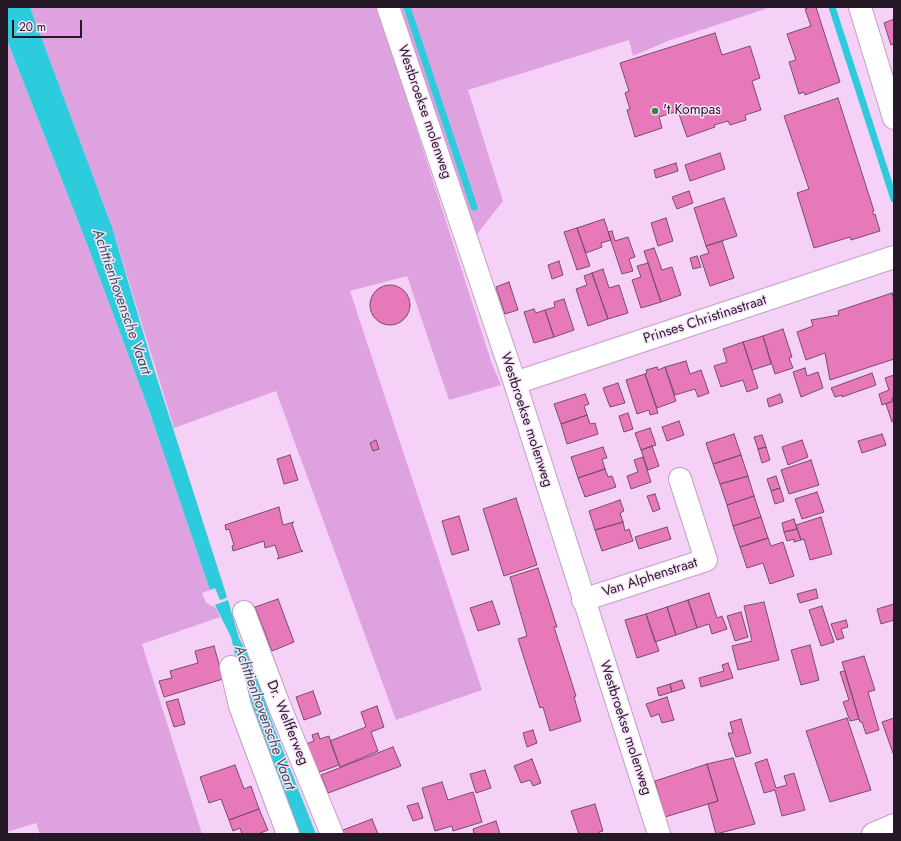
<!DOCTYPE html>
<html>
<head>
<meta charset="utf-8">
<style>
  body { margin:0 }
  #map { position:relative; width:901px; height:841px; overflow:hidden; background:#f6d1f7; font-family:Jost,sans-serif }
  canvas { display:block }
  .frame { position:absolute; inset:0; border:8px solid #261927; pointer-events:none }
  .scale { position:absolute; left:12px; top:20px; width:70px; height:18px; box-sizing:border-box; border:2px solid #261927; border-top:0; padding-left:5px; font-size:12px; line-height:14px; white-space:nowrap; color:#261927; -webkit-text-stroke:3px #fae4fb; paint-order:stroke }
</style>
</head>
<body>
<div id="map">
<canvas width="901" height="841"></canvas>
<div class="frame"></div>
<div class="scale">20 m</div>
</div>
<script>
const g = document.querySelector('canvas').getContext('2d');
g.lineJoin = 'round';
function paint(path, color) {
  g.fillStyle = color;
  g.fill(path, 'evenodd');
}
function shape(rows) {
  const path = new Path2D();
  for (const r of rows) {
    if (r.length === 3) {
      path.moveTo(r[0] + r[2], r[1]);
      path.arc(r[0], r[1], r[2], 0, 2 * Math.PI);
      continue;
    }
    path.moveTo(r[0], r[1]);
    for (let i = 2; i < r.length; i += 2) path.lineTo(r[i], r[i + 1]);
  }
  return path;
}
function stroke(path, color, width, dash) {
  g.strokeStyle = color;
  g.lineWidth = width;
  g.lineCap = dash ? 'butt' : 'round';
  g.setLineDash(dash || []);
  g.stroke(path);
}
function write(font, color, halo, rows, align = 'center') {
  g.font = font + ' Jost,sans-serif';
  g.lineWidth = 3;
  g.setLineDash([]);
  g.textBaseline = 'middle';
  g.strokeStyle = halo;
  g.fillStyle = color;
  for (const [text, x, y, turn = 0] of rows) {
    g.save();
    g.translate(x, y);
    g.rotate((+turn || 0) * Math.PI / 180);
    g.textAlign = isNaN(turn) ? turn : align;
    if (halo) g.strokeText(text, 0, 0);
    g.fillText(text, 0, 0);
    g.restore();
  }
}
const green = shape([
  [30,7,377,7,492,364,501,385,449,400,407,276,350,291,482,690,396,720,276,391,174,428,112,227],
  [395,7,771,7,668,41,633,56,629,40,468,90,503,201,474,238],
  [7,40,87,244,150,413,210,590,202,593,206,603,216,608,220,617,142,644,202,834,40,834,36,823,7,832]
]);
const water = shape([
  [7,7,30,7,112,227,154,369,227,597,224,599,220,600,215,588,210,590,150,413,87,244,7,40],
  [228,600,239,638,252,663,274,728,316,834,298,834,247,689,238,668,231,637,215,605]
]);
const stream = shape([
  [407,7,474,207],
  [832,7,894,199]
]);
const building = shape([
  [811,7,816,7,840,82,805,95,804,92,799,94,789,62,796,60,787,34,811,26,805,9,811,7],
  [894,19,894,44,891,45,884,23,894,19],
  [715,33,722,55,750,46,760,78,752,81,761,110,745,115,746,120,730,125,728,121,714,125,715,127,687,137,678,111,659,117,662,128,635,137,627,110,630,109,625,93,629,91,620,63,715,33],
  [838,98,874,211,872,212,874,215,875,214,880,231,851,240,850,237,814,248,797,193,809,189,784,116,838,98],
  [720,153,725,169,690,181,685,165,720,153],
  [676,163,678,171,656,178,654,170,676,163],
  [689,191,693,203,677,209,672,197,689,191],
  [724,198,737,236,706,246,694,208,724,198],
  [666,218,673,241,658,246,651,223,666,218],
  [604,219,611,240,601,243,602,247,586,253,577,228,604,219],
  [577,228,590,266,577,270,564,232,577,228],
  [612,231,615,241,628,237,635,257,629,259,633,271,622,274,608,232,612,231],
  [722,241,734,278,710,286,700,256,709,253,706,246,722,241],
  [654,248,662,270,672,267,681,295,661,302,644,251,654,248],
  [697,256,701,267,693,269,690,258,697,256],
  [559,261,563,275,552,279,548,265,559,261],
  [648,263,661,302,641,308,632,280,641,277,637,266,648,263],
  [603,269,609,288,619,285,628,313,608,319,592,273,603,269],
  [592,273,608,319,588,326,576,289,587,285,584,276,592,273],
  [509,282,518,310,505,314,496,287,509,282],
  [390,305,20],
  [892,293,894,300,894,359,830,380,825,353,806,360,797,332,813,326,811,320,839,315,838,311,892,293],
  [564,299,574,330,554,337,545,310,555,307,554,302,564,299],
  [534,309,536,313,545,310,554,337,534,343,524,312,534,309],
  [783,329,792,357,789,358,793,368,775,374,763,336,783,329],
  [763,336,771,364,752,370,743,342,763,336],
  [743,342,758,388,747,392,743,380,721,387,714,366,727,362,723,349,743,342],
  [686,361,690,374,701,370,709,393,698,397,695,389,675,395,665,367,686,361],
  [657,367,658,370,665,367,676,401,657,408,645,374,647,373,646,370,657,367],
  [805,368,807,376,818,372,823,388,801,397,793,372,805,368],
  [872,373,876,385,842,397,842,395,835,397,831,388,872,373],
  [645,374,658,413,650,415,649,410,637,414,626,380,645,374],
  [894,375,893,401,882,405,879,394,889,390,885,378,894,375],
  [618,383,625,403,610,407,603,388,618,383],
  [585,394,589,404,584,406,587,415,561,424,554,404,585,394],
  [780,394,783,402,769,407,767,399,780,394],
  [892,399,894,399,894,421,892,422,886,404,893,401,892,399],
  [628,413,633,429,624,432,619,416,628,413],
  [587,415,590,424,595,423,598,434,567,444,561,424,587,415],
  [679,421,684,435,667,441,662,427,679,421],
  [650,428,656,445,641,450,635,433,650,428],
  [734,434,741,455,713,464,706,443,734,434],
  [882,434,886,445,862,453,858,441,882,434],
  [762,435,766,447,758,449,754,437,762,435],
  [376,440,379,449,373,451,370,443,376,440],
  [802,440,808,457,788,465,782,447,802,440],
  [652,446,659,466,648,470,641,450,652,446],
  [603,447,607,458,602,459,605,469,578,478,571,457,603,447],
  [766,447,770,460,762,463,758,449,766,447],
  [290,455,298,480,284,484,277,459,290,455],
  [741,455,748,476,720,484,713,464,741,455],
  [643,457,651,482,631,489,627,476,638,472,634,460,643,457],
  [811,460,819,485,789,494,781,470,811,460],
  [605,469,608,477,612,476,616,487,585,497,578,478,605,469],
  [748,476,754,496,727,505,720,484,748,476],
  [776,476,780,488,771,491,767,479,776,476],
  [780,488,784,501,775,504,771,491,780,488],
  [817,492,824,512,802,519,795,499,817,492],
  [655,494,660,509,653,512,647,496,655,494],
  [754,496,761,517,733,526,727,505,754,496],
  [516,498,537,565,504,576,483,509,516,498],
  [620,500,624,511,620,513,623,522,595,530,589,511,620,500],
  [279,507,283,525,294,522,292,524,301,550,303,551,277,559,279,557,275,545,265,548,264,541,233,551,232,546,234,545,229,529,226,530,225,525,279,507],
  [459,516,469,550,452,555,442,521,459,516],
  [761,517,768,538,740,547,733,526,761,517],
  [821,517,832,554,810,560,804,539,801,540,796,525,821,517],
  [794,519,797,529,784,532,782,523,794,519],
  [623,522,625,531,629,529,633,541,602,551,595,530,623,522],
  [667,527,671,539,639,549,635,537,667,527],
  [797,529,801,540,794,542,794,539,787,541,784,532,797,529],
  [768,538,771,546,783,542,794,576,770,584,763,563,747,568,740,547,768,538],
  [538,568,557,627,554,627,576,696,574,697,581,721,550,731,543,707,540,708,518,639,527,636,510,577,538,568],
  [816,589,818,598,800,603,797,594,816,589],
  [709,593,717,618,722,616,727,629,712,634,709,624,697,628,688,600,709,593],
  [278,599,294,642,272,651,255,607,278,599],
  [688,600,697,628,676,635,667,607,688,600],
  [492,601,500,624,478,631,470,608,492,601],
  [764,602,779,660,738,670,732,646,752,641,744,606,764,602],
  [894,604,894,620,881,624,877,609,894,604],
  [822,606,834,642,821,646,809,610,822,606],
  [667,607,676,635,655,642,646,614,667,607],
  [741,612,748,637,735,641,727,616,741,612],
  [646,614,659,651,637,658,625,620,646,614],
  [846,620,848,627,841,629,844,638,837,640,831,624,846,620],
  [810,645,819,680,801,685,791,650,810,645],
  [214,646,223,679,164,697,159,681,172,678,170,671,198,663,195,651,214,646],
  [864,656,875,690,868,692,879,730,866,734,862,722,860,722,859,719,842,662,864,656],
  [728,663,733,678,701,687,699,678,724,671,722,665,728,663],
  [845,671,859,719,850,721,843,702,849,700,840,672,845,671],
  [682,680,685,688,672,692,670,684,682,680],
  [670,684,672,692,659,696,657,688,670,684],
  [313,691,321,714,304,720,296,697,313,691],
  [667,697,674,720,662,723,659,714,651,717,646,704,667,697],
  [178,699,185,724,174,727,166,702,178,699],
  [377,706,384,727,371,732,378,751,340,767,330,741,366,727,361,712,377,706],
  [847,718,871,790,830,802,806,731,847,718],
  [894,718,894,756,882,722,894,718],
  [741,719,751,753,736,757,728,733,733,733,730,722,741,719],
  [533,730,537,743,527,747,523,733,533,730],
  [318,733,320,739,329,736,339,765,314,774,303,745,314,741,312,735,318,733],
  [393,747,401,766,328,793,321,775,393,747],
  [733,758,755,824,716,834,708,804,718,801,707,764,733,758],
  [532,759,541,783,533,786,530,780,521,783,514,766,532,759],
  [767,759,776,788,787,785,784,776,794,773,805,810,782,816,775,790,764,793,755,763,767,759],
  [707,764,718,801,665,817,655,781,707,764],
  [235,765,244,789,251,786,259,809,229,820,221,799,209,803,200,777,235,765],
  [485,770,491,788,476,793,470,774,485,770],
  [442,782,448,800,473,792,482,822,453,831,452,826,435,831,422,788,442,782],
  [418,803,423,818,413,821,407,806,418,803],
  [595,804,603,831,599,832,600,834,579,834,571,811,595,804],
  [259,809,268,830,258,834,242,834,240,828,233,831,229,820,259,809],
  [372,819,378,834,344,834,343,830,372,819],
  [496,821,500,834,474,834,473,829,496,821]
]);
const minor = shape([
  [388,7,515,383,659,834],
  [860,7,894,118],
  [515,383,894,257],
  [583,600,706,560,680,479],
  [244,612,279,705,332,834],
  [231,667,240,706,288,834],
  [873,834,894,825]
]);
const markers = [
  [655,111,4,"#2e8838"]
];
const poiNames = [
  ["'t Kompas",663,111]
];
const streetNames = [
  ["Westbroekse molenweg",424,112,71],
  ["Prinses Christinastraat",705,320,-18],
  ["Westbroekse molenweg",526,420,72],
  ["Van Alphenstraat",650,578,-18],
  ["Dr. Welfferweg",287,723,68],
  ["Westbroekse molenweg",625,728,72]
];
const waterNames = [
  ["Achttienhovensche Vaart",121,302,71],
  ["Achttienhovensche Vaart",264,718,70]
];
paint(green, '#dea2e1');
paint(water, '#2cccdc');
stroke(stream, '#2cccdc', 7);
paint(building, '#e779ba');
stroke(building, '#774e65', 1);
stroke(minor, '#c29fc3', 24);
stroke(minor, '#fff', 22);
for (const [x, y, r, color] of markers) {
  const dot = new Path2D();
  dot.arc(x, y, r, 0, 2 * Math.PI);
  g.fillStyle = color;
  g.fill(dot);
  stroke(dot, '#fae4fb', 1.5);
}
write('14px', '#261927', '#fae4fb', poiNames, 'left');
write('14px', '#261927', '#fae4fb', streetNames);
write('italic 15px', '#355458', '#fae4fb', waterNames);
</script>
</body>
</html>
